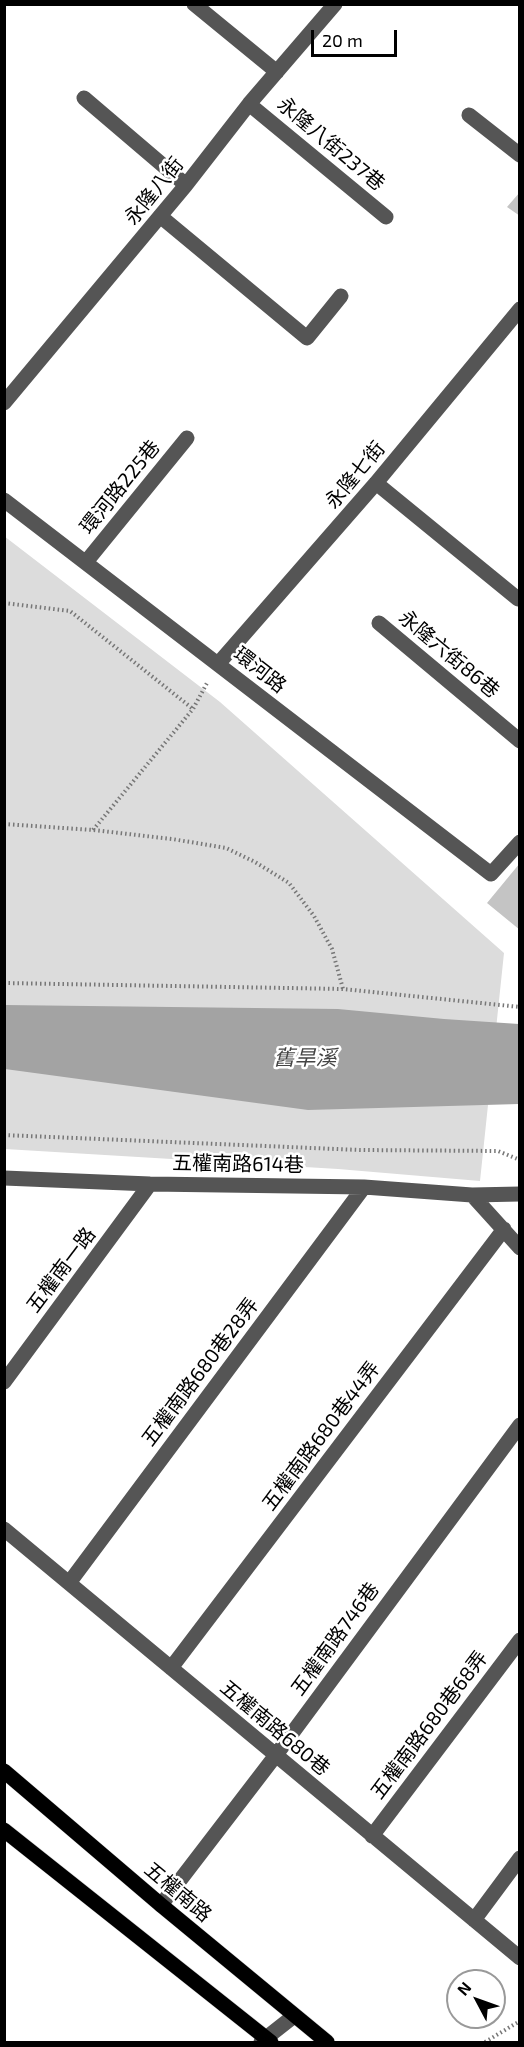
<!DOCTYPE html>
<html>
<head>
<meta charset="utf-8">
<style>
  body { margin:0 }
  #map { position:relative; width:524px; height:2047px; overflow:hidden; background:#fff; font-family:"Exo 2",sans-serif }
  canvas { display:block }
  .frame { position:absolute; inset:0; border:6px solid #000; pointer-events:none }
  .north { position:absolute; left:446px; top:1969px; width:60px; height:60px; box-sizing:border-box; background:#fff; border:2px solid #999; border-radius:50%; rotate:311deg; font-size:16px; font-weight:700; line-height:24px; text-align:center; color:#000 }
  .north::after { content:''; display:block; margin:auto; width:21px; height:27px; background:#000; clip-path:polygon(50% 0,100% 100%,50% 72%,0 100%) }
  .scale { position:absolute; left:311px; top:30px; width:86px; height:27px; box-sizing:border-box; border:3px solid #000; border-top:0; padding-left:8px; font-size:18px; line-height:21px; white-space:nowrap; color:#000; -webkit-text-stroke:4px #fff; paint-order:stroke }
</style>
</head>
<body>
<div id="map">
<canvas width="524" height="2047"></canvas>
<div class="frame"></div>
<div class="north">N</div>
<div class="scale">20 m</div>
</div>
<script>
const g = document.querySelector('canvas').getContext('2d');
g.lineJoin = 'round';
function paint(path, color) {
  g.fillStyle = color;
  g.fill(path, 'evenodd');
}
function shape(rows) {
  const path = new Path2D();
  for (const r of rows) {
    path.moveTo(r[0], r[1]);
    for (let i = 2; i < r.length; i += 2) path.lineTo(r[i], r[i + 1]);
  }
  return path;
}
function stroke(path, color, width, dash) {
  g.strokeStyle = color;
  g.lineWidth = width;
  g.lineCap = dash ? 'butt' : 'round';
  g.setLineDash(dash || []);
  g.stroke(path);
}
function write(font, color, halo, rows, align = 'center') {
  g.font = font + ' "Exo 2","Noto Sans TC",sans-serif';
  g.lineWidth = 5;
  g.setLineDash([]);
  g.textBaseline = 'middle';
  g.strokeStyle = halo;
  g.fillStyle = color;
  for (const [text, x, y, turn = 0] of rows) {
    g.save();
    g.translate(x, y);
    g.rotate((+turn || 0) * Math.PI / 180);
    g.textAlign = isNaN(turn) ? turn : align;
    if (halo) g.strokeText(text, 0, 0);
    g.fillText(text, 0, 0);
    g.restore();
  }
}
const green = shape([
  [4,536,220,702,504,953,480,1181,338,1169,5,1149]
]);
const water = shape([
  [5,1005,338,1009,444,1019,519,1024,519,1104,308,1110,5,1069]
]);
const building = shape([
  [520,192,520,216,507,207],
  [520,863,520,930,487,903]
]);
const path = shape([
  [4,603,70,611,193,709],
  [4,824,93,830,172,839,226,848,255,862,289,883,314,916,332,949,343,989],
  [93,830,193,709,207,683],
  [4,983,343,989,520,1007],
  [4,1135,360,1150,498,1151,520,1160],
  [485,2042,520,2021]
]);
const minor = shape([
  [194,4,277,72],
  [84,98,186,185],
  [249,104,386,217],
  [469,115,520,155],
  [160,216,307,338,341,296],
  [4,403,186,185,249,104,335,4],
  [376,483,518,599],
  [4,500,491,874,520,842],
  [86,562,187,438],
  [379,623,520,741],
  [218,664,376,483,520,309],
  [4,1178,150,1184,364,1187,472,1195,520,1194],
  [472,1195,520,1248],
  [4,1382,150,1184],
  [4,1529,520,1958],
  [69,1583,364,1187],
  [171,1668,504,1229],
  [372,1836,520,1640],
  [161,1905,276,1755,520,1425],
  [474,1920,520,1858],
  [261,2042,294,2016]
]);
const major = shape([
  [4,1771,161,1905,327,2042],
  [4,1830,271,2042]
]);
const streetNames = [
  ["永隆八街237巷",331,144,40],
  ["永隆八街",154,191,-51],
  ["永隆七街",355,475,-50],
  ["環河路225巷",120,487,-51],
  ["永隆六街86巷",449,654,40],
  ["環河路",260,670,38],
  ["五權南路614巷",238,1164,1],
  ["五權南一路",61,1270,-53],
  ["五權南路680巷28弄",200,1372,-53],
  ["五權南路680巷44弄",321,1436,-53],
  ["五權南路746巷",335,1639,-54],
  ["五權南路680巷68弄",429,1725,-53],
  ["五權南路680巷",275,1728,40],
  ["五權南路",178,1892,40]
];
const waterNames = [
  ["舊旱溪",305,1058]
];
paint(green, '#dcdcdc');
paint(water, '#a3a3a3');
paint(building, '#c4c4c4');
stroke(major, '#dbdbdb', 16);
stroke(path, '#777', 4, [1.5, 3]);
stroke(minor, '#555', 15);
stroke(major, '#000', 15);
write('20px', '#000', '#fff', streetNames);
write('italic 21px', '#444', '#fff', waterNames);
</script>
</body>
</html>
